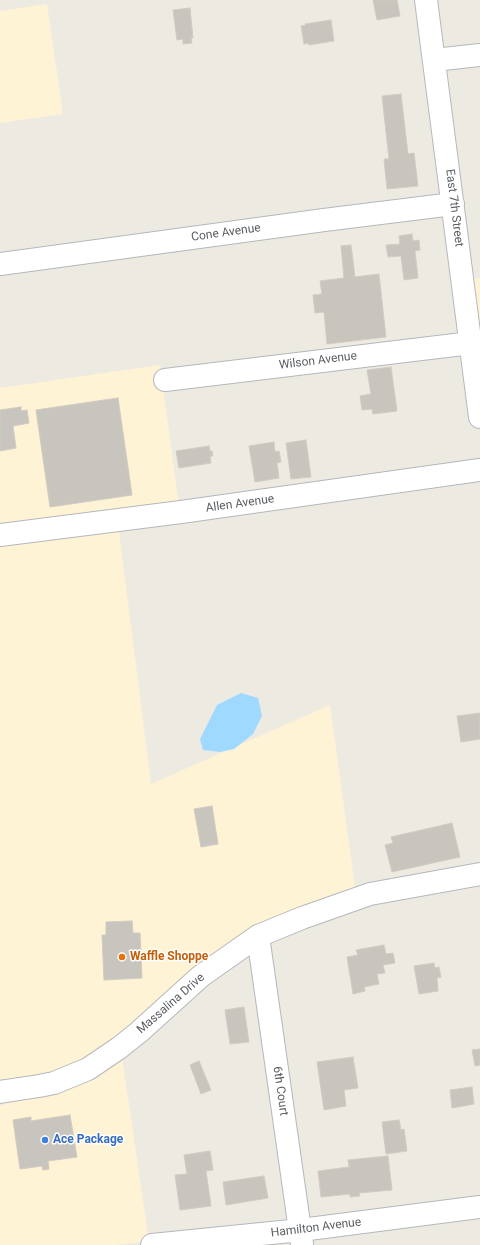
<!DOCTYPE html>
<html>
<head>
<meta charset="utf-8">
<style>
  body { margin:0 }
  canvas { display:block; background:#edeae1 }
</style>
</head>
<body>
<canvas width="480" height="1245"></canvas>
<script>
const g = document.querySelector('canvas').getContext('2d');
g.lineJoin = 'round';
function paint(path, color) {
  g.fillStyle = color;
  g.fill(path, 'evenodd');
}
function shape(rows) {
  const path = new Path2D();
  for (const r of rows) {
    path.moveTo(r[0], r[1]);
    for (let i = 2; i < r.length; i += 2) path.lineTo(r[i], r[i + 1]);
  }
  return path;
}
function stroke(path, color, width, dash) {
  g.strokeStyle = color;
  g.lineWidth = width;
  g.lineCap = dash ? 'butt' : 'round';
  g.setLineDash(dash || []);
  g.stroke(path);
}
function write(font, color, halo, rows, align = 'center') {
  g.font = font + ' Roboto,sans-serif';
  g.lineWidth = 3;
  g.setLineDash([]);
  g.textBaseline = 'middle';
  g.strokeStyle = halo;
  g.fillStyle = color;
  for (const [text, x, y, turn = 0] of rows) {
    g.save();
    g.translate(x, y);
    g.rotate((+turn || 0) * Math.PI / 180);
    g.textAlign = isNaN(turn) ? turn : align;
    if (halo) g.strokeText(text, 0, 0);
    g.fillText(text, 0, 0);
    g.restore();
  }
}
const commercial = shape([
  [47,4,63,114,0,123,0,11],
  [480,278,480,342,472,279],
  [160,365,179,506,0,525,0,388],
  [119,531,151,784,330,705,356,894,306,909,121,1035,92,1057,59,1072,11,1081,4,1080,0,1079,0,544],
  [122,1057,149,1241,117,1245,0,1245,0,1106]
]);
const water = shape([
  [241,693,258,698,262,716,253,734,234,749,220,752,203,750,200,739,217,705]
]);
const building = shape([
  [373,0,397,0,400,16,377,20,373,0],
  [190,8,193,38,191,38,192,43,183,44,183,39,177,40,173,10,190,8],
  [331,20,334,41,309,45,309,43,304,44,301,26,306,25,305,24,331,20],
  [401,94,408,154,414,153,418,186,387,189,384,159,389,159,382,96,401,94],
  [412,234,413,241,419,240,420,250,415,251,418,278,404,280,401,256,388,257,386,245,400,244,399,236,412,234],
  [351,245,355,277,379,274,386,337,327,344,324,312,315,313,313,295,322,294,320,281,344,278,341,246,351,245],
  [391,367,397,411,373,414,372,409,362,410,360,396,371,394,367,370,391,367],
  [118,398,132,495,50,507,36,410,118,398],
  [21,407,21,411,27,410,29,423,13,426,16,448,0,451,0,410,21,407],
  [306,440,311,477,291,479,286,443,306,440],
  [274,442,275,452,279,451,281,462,277,463,279,478,255,482,249,446,274,442],
  [209,446,210,451,212,451,213,456,210,456,211,463,179,468,176,451,209,446],
  [480,713,480,739,461,742,457,716,480,713],
  [212,806,218,844,201,847,194,809,212,806],
  [452,823,460,857,392,872,385,845,393,843,391,837,452,823],
  [132,921,133,933,140,933,142,978,104,980,102,935,106,935,106,922,132,921],
  [384,945,386,954,393,953,395,963,383,965,385,973,377,974,379,984,364,987,365,991,353,994,347,957,358,955,356,950,384,945],
  [434,963,435,968,439,967,441,977,437,978,438,991,419,994,414,966,434,963],
  [244,1007,249,1042,230,1044,225,1010,244,1007],
  [480,1049,480,1065,475,1066,472,1050,480,1049],
  [353,1057,358,1088,344,1090,346,1106,324,1110,317,1062,353,1057],
  [199,1061,211,1090,201,1094,190,1065,199,1061],
  [472,1087,474,1104,452,1108,450,1090,472,1087],
  [70,1115,77,1157,48,1161,49,1169,43,1170,42,1166,20,1169,13,1120,31,1117,31,1121,70,1115],
  [399,1120,401,1130,404,1129,407,1151,386,1154,382,1122,399,1120],
  [210,1151,213,1170,206,1171,211,1206,180,1210,175,1175,187,1174,184,1155,210,1151],
  [388,1156,392,1190,359,1193,360,1196,350,1197,350,1194,321,1197,318,1171,349,1167,348,1160,388,1156],
  [264,1176,268,1198,226,1205,223,1182,264,1176]
]);
const street = shape([
  [426,0,480,417],
  [434,60,480,55],
  [0,264,324,220,453,204],
  [165,380,471,343],
  [0,535,181,512,480,470],
  [258,936,302,1244],
  [0,1092,39,1086,54,1083,88,1069,119,1048,139,1032,201,976,258,936,302,918,370,894,480,874],
  [152,1245,301,1230,480,1207]
]);
const markers = [
  [122,957,4,"#e8710a"],
  [45,1140,4,"#3f7fe0"]
];
const streetNames = [
  ["East 7th Street",454,208,83],
  ["Cone Avenue",226,233,-8],
  ["Wilson Avenue",318,361,-7],
  ["Allen Avenue",240,504,-8],
  ["Massalina Drive",171,1004,-41],
  ["6th Court",280,1091,82],
  ["Hamilton Avenue",316,1228,-7]
];
const foodNames = [
  ["Waffle Shoppe",130,957]
];
const shopNames = [
  ["Ace Package",53,1140]
];
paint(commercial, '#fef3d5');
paint(water, '#9fd9ff');
paint(building, '#c8c5bf');
stroke(building, '#d2cbc0', 1);
stroke(street, '#b4b8bc', 24);
stroke(street, '#fff', 22);
for (const [x, y, r, color] of markers) {
  const dot = new Path2D();
  dot.arc(x, y, r, 0, 2 * Math.PI);
  g.fillStyle = color;
  g.fill(dot);
  stroke(dot, '#fff', 1.5);
}
write('12px', '#5a5e63', '#fff', streetNames);
write('bold 12px', '#c56008', '#fff', foodNames, 'left');
write('bold 12px', '#366cbe', '#fff', shopNames, 'left');
</script>
</body>
</html>
